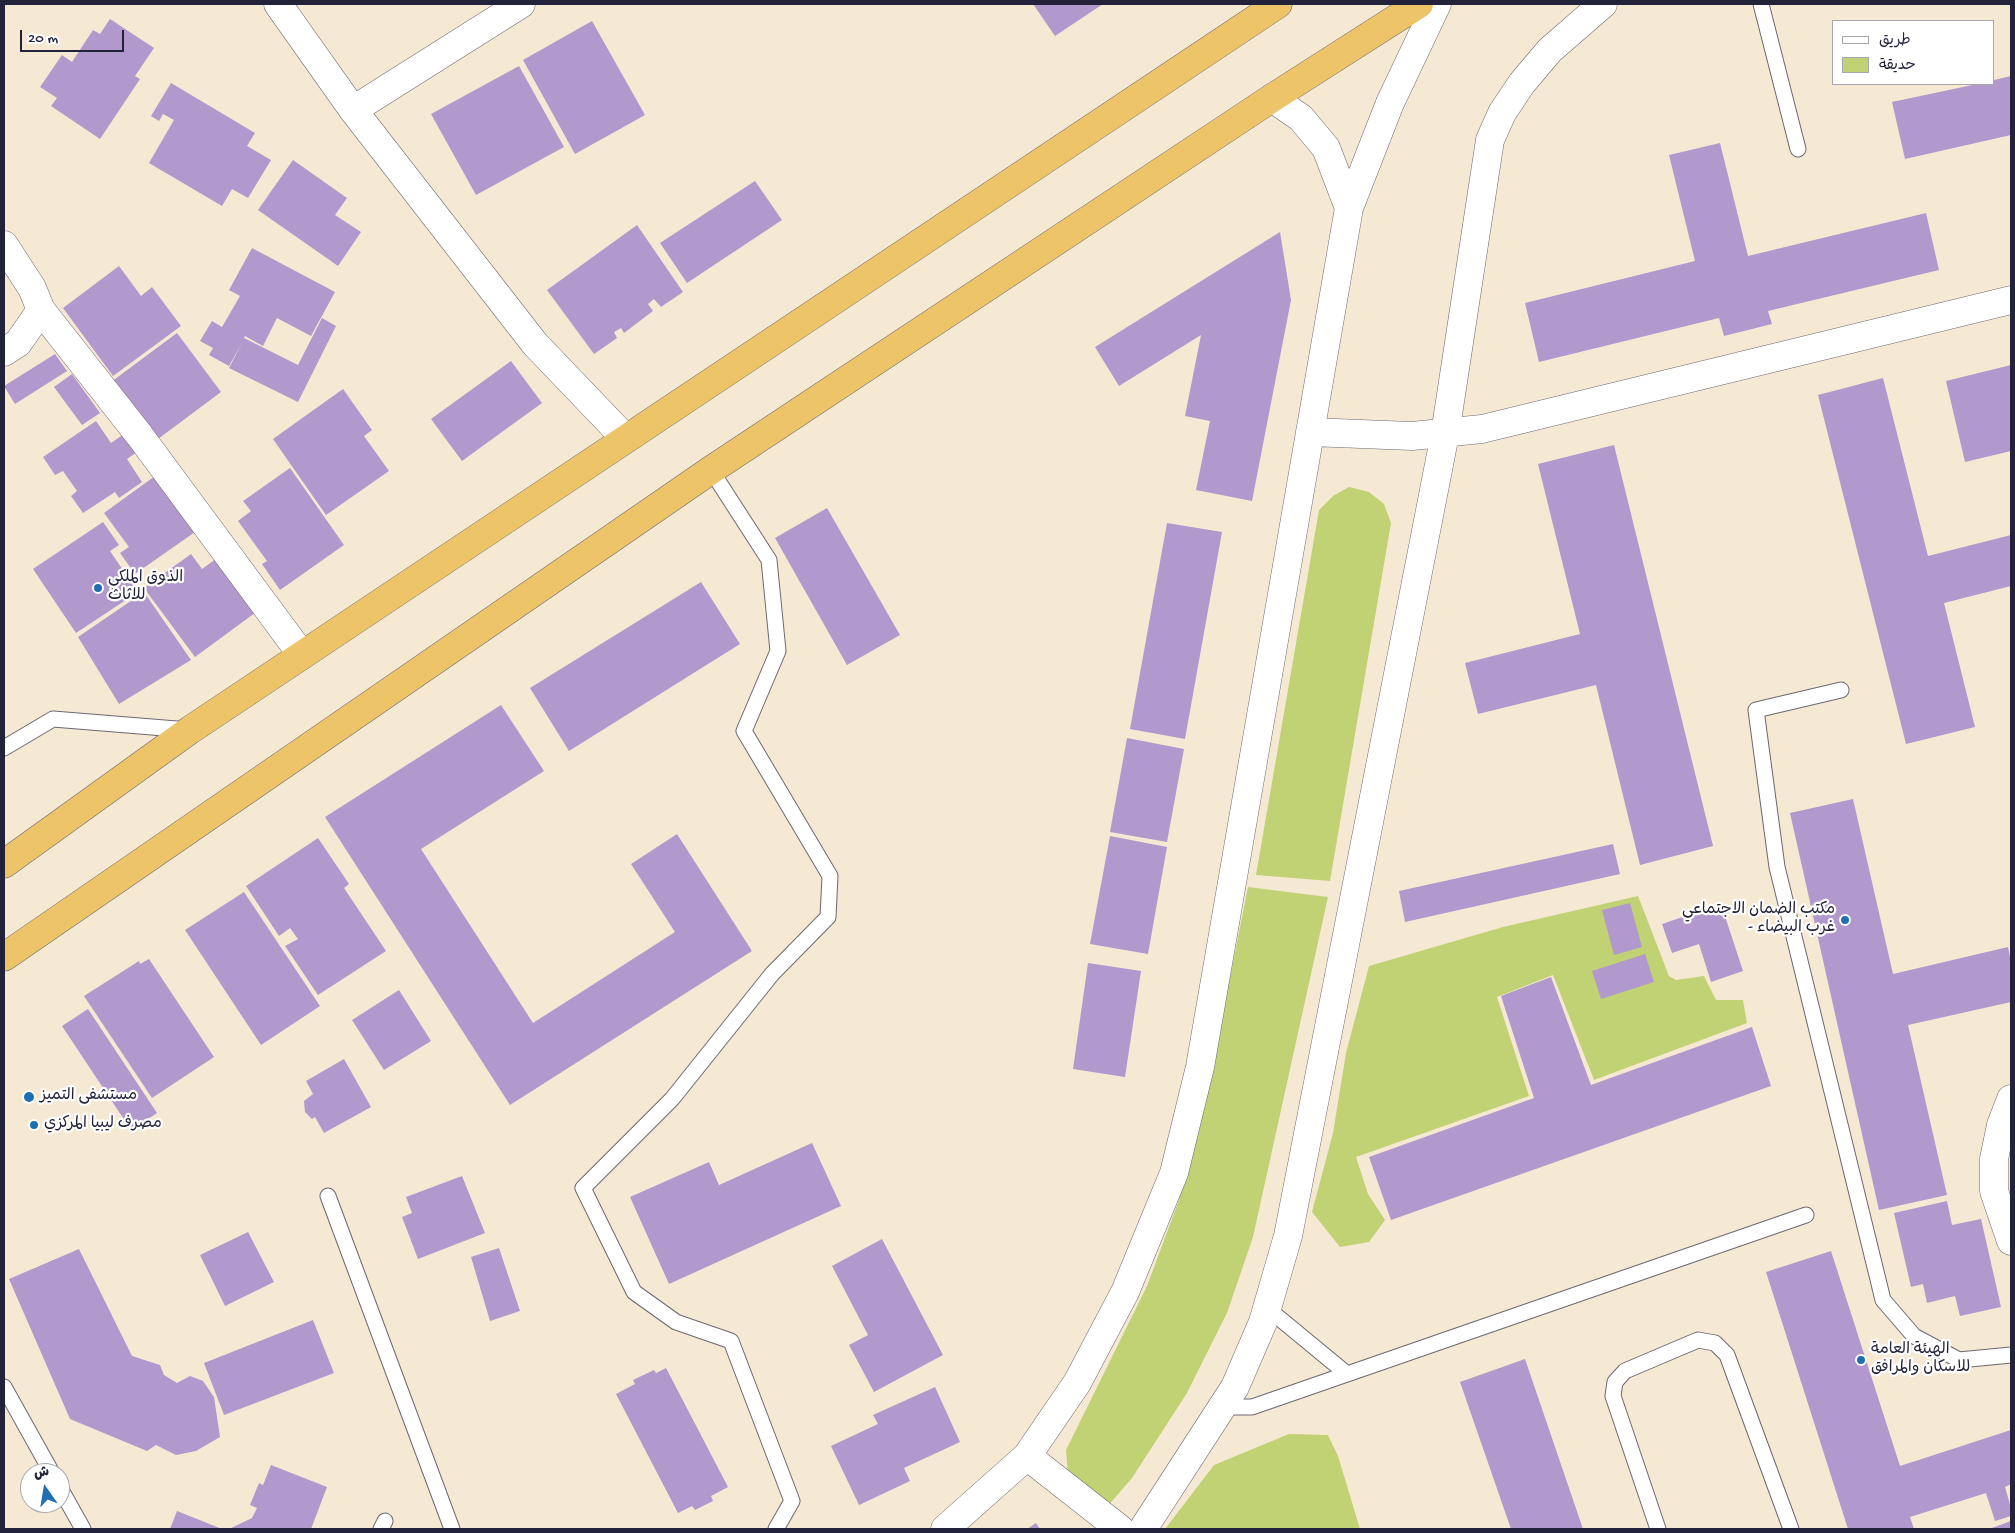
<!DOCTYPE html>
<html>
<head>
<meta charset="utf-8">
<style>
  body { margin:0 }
  #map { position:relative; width:2015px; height:1533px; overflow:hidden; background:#f6e9d4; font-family:"Gochi Hand","Playpen Sans Arabic",sans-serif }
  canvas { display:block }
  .frame { position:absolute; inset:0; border:5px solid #22223b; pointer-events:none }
  .legend { position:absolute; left:1832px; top:20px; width:162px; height:65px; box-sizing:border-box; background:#fff; border:1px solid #a7a7b1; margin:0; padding:6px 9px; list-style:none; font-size:15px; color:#22223b }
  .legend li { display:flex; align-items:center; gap:10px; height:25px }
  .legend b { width:25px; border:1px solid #a7a7b1 }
  .north { position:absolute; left:20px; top:1463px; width:50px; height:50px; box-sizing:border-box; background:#fff; border:1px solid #a7a7b1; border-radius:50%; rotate:347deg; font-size:14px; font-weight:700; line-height:20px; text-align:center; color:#22223b }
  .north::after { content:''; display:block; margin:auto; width:18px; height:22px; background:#1f6fb2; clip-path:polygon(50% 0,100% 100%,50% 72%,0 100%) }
  .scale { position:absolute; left:20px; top:30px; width:104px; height:22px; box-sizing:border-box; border:2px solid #22223b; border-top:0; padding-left:6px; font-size:15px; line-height:18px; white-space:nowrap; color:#22223b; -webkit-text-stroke:4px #fff; paint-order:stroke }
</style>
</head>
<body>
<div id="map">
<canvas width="2015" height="1533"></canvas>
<div class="frame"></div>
<ul class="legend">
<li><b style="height:6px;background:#fff"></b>طريق</li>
<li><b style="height:14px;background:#c1d275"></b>حديقة</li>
</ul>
<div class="north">ش</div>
<div class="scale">20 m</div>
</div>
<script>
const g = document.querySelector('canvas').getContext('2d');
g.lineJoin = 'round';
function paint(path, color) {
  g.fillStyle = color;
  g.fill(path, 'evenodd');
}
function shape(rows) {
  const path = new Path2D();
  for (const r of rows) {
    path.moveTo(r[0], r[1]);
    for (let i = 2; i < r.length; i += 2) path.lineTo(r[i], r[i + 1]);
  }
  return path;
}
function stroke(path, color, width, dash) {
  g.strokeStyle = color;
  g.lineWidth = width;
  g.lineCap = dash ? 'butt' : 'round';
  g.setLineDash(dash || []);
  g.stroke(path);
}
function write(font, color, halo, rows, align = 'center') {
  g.font = font + ' "Gochi Hand","Playpen Sans Arabic",sans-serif';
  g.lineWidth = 4.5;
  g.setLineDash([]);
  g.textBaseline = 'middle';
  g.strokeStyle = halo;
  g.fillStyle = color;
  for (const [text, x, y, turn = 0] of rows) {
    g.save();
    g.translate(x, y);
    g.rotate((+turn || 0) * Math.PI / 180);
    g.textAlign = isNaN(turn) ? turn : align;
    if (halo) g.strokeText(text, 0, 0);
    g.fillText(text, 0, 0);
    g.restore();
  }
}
const green = shape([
  [1349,487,1369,492,1384,504,1391,523,1330,881,1256,875,1319,510,1333,496],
  [1248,887,1328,897,1253,1237,1227,1313,1187,1393,1132,1478,1107,1507,1068,1475,1066,1450,1147,1286,1179,1200,1210,1078],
  [1638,896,1669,976,1676,980,1704,976,1716,1000,1743,1000,1747,1023,1594,1080,1553,975,1497,997,1529,1096,1356,1157,1368,1194,1385,1220,1369,1242,1340,1247,1312,1212,1333,1133,1346,1053,1369,966,1503,927],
  [1289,1434,1328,1435,1338,1456,1360,1529,1165,1529,1214,1465]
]);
const building = shape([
  [1033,4,1103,4,1055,36],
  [110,19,154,48,135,76,140,79,100,139,51,106,57,98,40,87,62,55,72,62,93,30,100,34],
  [592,21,645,115,575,154,523,60],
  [519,66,564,147,476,195,431,114],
  [2011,76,2011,135,1905,159,1892,102,1977,84,1994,84,1994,80],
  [171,83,255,133,247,146,271,160,248,198,232,189,222,206,149,163,174,120,163,114,159,121,151,116],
  [1720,143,1748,256,1926,213,1939,270,1768,311,1772,324,1724,336,1719,318,1539,362,1525,303,1695,261,1669,155],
  [293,160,347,198,335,215,361,232,338,266,258,210],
  [755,181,782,220,687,283,660,243],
  [637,225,683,292,661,307,654,299,648,304,653,311,624,333,621,328,614,332,617,338,594,354,547,290],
  [1280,232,1291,300,1252,501,1196,490,1210,421,1185,416,1201,335,1119,386,1095,347],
  [252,248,335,292,311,336,277,318,263,346,245,336,244,338,298,365,322,318,336,326,298,402,229,368,242,343,229,366,209,355,213,348,200,341,212,321,222,327,240,296,229,290],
  [119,266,141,296,152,287,181,326,113,376,63,308],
  [177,333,221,392,154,442,111,382],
  [55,354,67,371,15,404,4,386],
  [511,361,542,403,462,461,431,419],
  [2011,365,2011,451,1965,462,1946,381],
  [72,374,100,413,82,425,54,387],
  [1883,378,1928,556,2011,535,2011,586,1944,603,1975,727,1906,744,1818,395],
  [343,389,372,430,364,436,389,471,326,515,273,439],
  [96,421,111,443,124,434,137,452,127,459,142,482,119,498,115,492,83,513,71,496,77,491,63,471,55,475,43,457],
  [1614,445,1713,846,1640,865,1596,685,1478,714,1465,663,1580,634,1538,464],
  [290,468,344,545,280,590,262,564,267,561,238,521,251,511,243,501],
  [155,476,195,532,135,574,120,553,129,547,104,513],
  [827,508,900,635,847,665,775,538],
  [103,522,119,545,110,551,138,592,76,633,33,569],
  [1167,523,1222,532,1185,739,1130,729],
  [191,554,202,569,220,556,259,610,195,657,144,588],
  [701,582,740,644,569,751,530,688],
  [144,592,191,660,119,704,78,637],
  [501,705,544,771,421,849,533,1023,675,932,631,864,677,834,752,951,510,1105,325,817],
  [1127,738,1184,749,1167,842,1110,832],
  [1853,799,1893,974,2008,947,2011,962,2011,1002,1908,1025,1947,1195,1879,1210,1790,813],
  [1110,836,1167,847,1148,954,1090,944],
  [318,838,349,884,344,888,386,951,318,995,285,946,298,939,290,928,279,936,246,886],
  [1613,844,1620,874,1405,922,1399,891],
  [244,892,320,1006,261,1045,185,930],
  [1630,903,1642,947,1614,955,1602,910],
  [1721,904,1743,971,1711,982,1699,944,1672,953,1662,924],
  [1645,954,1654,982,1601,999,1592,971],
  [149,959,214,1057,152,1098,84,996,139,961,140,964],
  [1088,963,1141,971,1125,1077,1073,1069],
  [1551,977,1591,1085,1752,1027,1771,1086,1391,1220,1369,1157,1534,1098,1501,996],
  [399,990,431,1041,384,1070,352,1020],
  [88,1009,157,1113,131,1130,62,1026],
  [344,1059,371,1107,324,1133,315,1117,312,1119,305,1112,304,1101,313,1094,306,1081],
  [812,1143,841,1206,669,1284,630,1197,709,1162,719,1185],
  [462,1176,485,1233,418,1259,402,1217,412,1213,406,1197],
  [1947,1201,1952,1225,1981,1219,2001,1307,1960,1316,1955,1296,1927,1303,1923,1284,1911,1287,1894,1213],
  [248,1232,274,1282,225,1306,200,1255],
  [882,1239,943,1355,874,1392,849,1345,868,1335,832,1266],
  [499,1248,520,1311,490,1321,471,1257],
  [79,1249,132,1356,160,1365,164,1375,177,1383,190,1376,203,1381,214,1397,220,1437,196,1451,176,1455,156,1445,147,1451,70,1419,9,1279],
  [1831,1251,1900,1466,2011,1430,2011,1484,2005,1487,2011,1508,2011,1516,1995,1521,1986,1493,1910,1517,1914,1529,1848,1529,1766,1272],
  [313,1320,334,1373,224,1415,204,1363],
  [1525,1359,1583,1529,1511,1529,1460,1382],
  [666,1368,728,1487,711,1496,713,1501,695,1510,692,1506,678,1513,616,1394,635,1384,633,1380,654,1370,656,1373],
  [935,1387,960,1442,904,1468,910,1481,859,1505,831,1446,878,1424,873,1415],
  [271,1465,327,1487,311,1529,229,1529,252,1518,257,1508,250,1505,259,1483,263,1485],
  [177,1511,222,1529,170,1529],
  [2011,1521,2011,1529,1989,1529],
  [1036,1523,1040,1529,1027,1529]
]);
const service = shape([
  [1761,4,1798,149],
  [711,470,769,560,778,651,744,731,830,876,828,917,772,974,672,1099,583,1188,634,1292,676,1322,731,1341,792,1501,776,1529],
  [1841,690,1756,710,1777,867,1883,1300,1914,1336,1959,1360,2011,1355],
  [4,748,53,719,189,730],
  [328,1196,452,1529],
  [1267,1308,1347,1374],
  [4,1387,52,1473],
  [1222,1407,1252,1407,1806,1215],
  [60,1488,83,1529],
  [381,1529,385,1521],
  [1658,1529,1613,1396,1615,1382,1625,1371,1698,1340,1715,1343,1727,1355,1791,1529]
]);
const minor = shape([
  [278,4,353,110,535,344,625,438],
  [1272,98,1301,118,1326,148,1349,208],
  [353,110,521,4],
  [4,245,32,288,41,310,18,343,4,352],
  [41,310,140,436,302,655],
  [1310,432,1412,436,1482,429,2011,300],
  [2011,1099,2001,1125,1994,1159,1994,1191,2011,1241],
  [1027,1456,1120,1529],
  [945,1529,1027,1456,1077,1383,1125,1292,1174,1173,1200,1067,1349,208,1390,103,1437,4],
  [1143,1529,1235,1387,1263,1322,1288,1236,1445,434,1490,140,1502,113,1522,83,1550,50,1603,4]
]);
const trunk = shape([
  [4,864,190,730,1278,4],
  [4,957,711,470,1272,98,1419,4]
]);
const markers = [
  [98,588,5,"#1f6fb2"],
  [1845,920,5,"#1f6fb2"],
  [29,1097,6,"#1f6fb2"],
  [34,1125,5,"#1f6fb2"],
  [1861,1360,5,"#1f6fb2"]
];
const poiNames = [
  ["الذوق الملكي",108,579],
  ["للاثاث",108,597],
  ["مكتب الضمان الاجتماعي",1835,911,"right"],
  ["- غرب البيضاء",1835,929,"right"],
  ["مستشفى التميز",40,1097],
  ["مصرف ليبيا المركزي",44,1125],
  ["الهيئة العامة",1871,1351],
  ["للاسكان والمرافق",1871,1369]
];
paint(green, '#c1d275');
paint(building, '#b198cd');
stroke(service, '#6c6871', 17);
stroke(minor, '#6c6871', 29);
stroke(trunk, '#6c6871', 29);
stroke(service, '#fff', 15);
stroke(minor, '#fff', 28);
stroke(trunk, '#eec469', 28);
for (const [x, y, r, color] of markers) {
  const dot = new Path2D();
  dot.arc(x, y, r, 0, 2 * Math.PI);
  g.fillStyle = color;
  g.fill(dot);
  stroke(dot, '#fff', 2);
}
write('16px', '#22223b', '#fff', poiNames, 'left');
</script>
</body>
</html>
